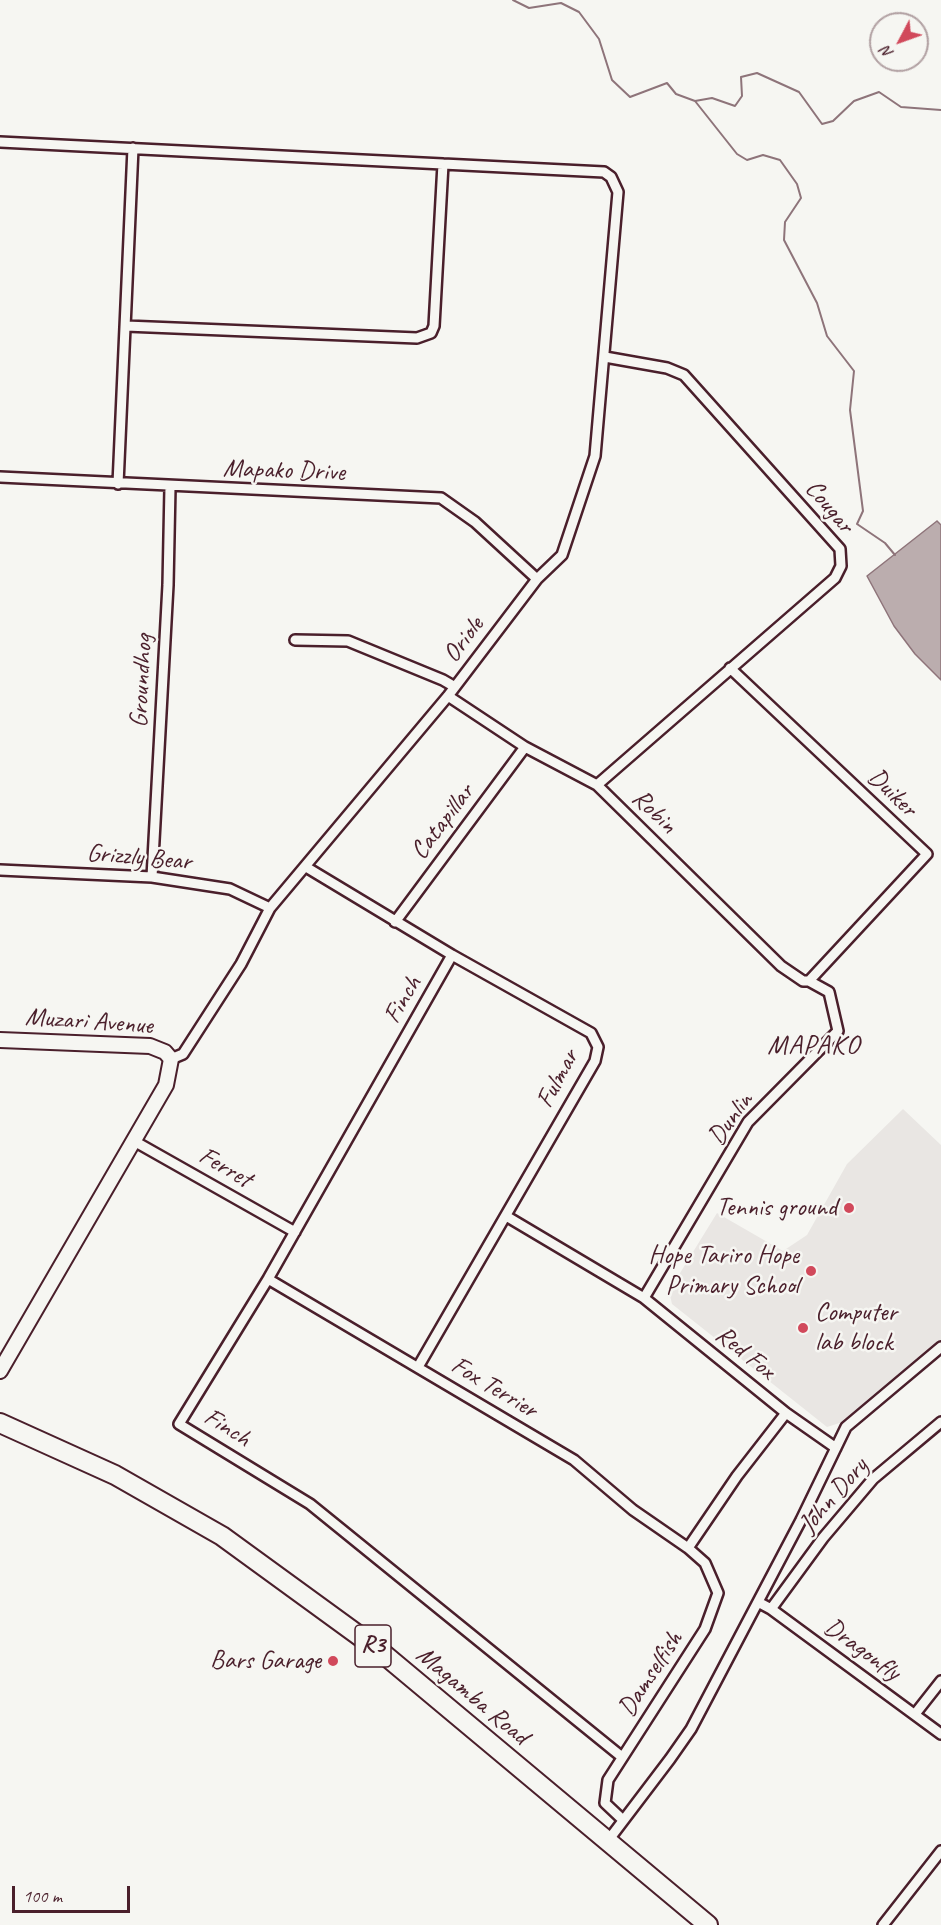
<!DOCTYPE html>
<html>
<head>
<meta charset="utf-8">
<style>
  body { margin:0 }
  #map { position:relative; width:941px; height:1925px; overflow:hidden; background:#f6f6f2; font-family:Caveat,sans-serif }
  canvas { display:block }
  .north { position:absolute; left:869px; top:12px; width:60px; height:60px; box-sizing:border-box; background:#f6f6f2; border:2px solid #b1a0a2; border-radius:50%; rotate:229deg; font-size:16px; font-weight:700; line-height:24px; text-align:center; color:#4a1f2b }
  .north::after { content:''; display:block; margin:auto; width:21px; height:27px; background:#d1495b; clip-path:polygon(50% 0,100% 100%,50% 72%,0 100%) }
  .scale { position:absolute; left:12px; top:1886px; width:118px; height:27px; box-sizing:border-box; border:3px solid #4a1f2b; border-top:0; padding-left:8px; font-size:18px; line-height:21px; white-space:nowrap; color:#4a1f2b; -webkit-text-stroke:4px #f6f6f2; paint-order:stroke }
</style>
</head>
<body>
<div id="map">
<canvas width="941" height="1925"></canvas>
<div class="north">N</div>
<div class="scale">100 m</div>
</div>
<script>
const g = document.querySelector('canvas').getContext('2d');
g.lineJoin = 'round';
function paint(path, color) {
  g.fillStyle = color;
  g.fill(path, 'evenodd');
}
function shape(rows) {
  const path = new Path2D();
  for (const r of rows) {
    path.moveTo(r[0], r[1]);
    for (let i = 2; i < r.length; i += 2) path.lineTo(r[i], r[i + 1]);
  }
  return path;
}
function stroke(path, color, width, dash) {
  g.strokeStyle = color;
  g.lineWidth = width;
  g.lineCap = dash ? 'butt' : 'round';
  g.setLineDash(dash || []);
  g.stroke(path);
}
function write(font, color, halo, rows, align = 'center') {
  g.font = font + ' Caveat,sans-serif';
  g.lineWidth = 5;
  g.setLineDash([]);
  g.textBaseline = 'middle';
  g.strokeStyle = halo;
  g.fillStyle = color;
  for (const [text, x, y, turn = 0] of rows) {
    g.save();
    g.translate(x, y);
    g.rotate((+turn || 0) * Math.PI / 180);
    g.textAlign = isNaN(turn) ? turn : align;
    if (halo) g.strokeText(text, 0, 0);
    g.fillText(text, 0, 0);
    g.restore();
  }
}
const built = shape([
  [903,1109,941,1145,941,1344,849,1420,827,1427,672,1304,669,1291,717,1213,783,1251,807,1235,847,1164]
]);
const water = shape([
  [937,521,941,525,941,680,915,654,894,626,867,576,937,521]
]);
const stream = shape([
  [513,0,529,8,561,3,579,12,599,39,612,80,630,97,667,83,676,94,695,101,712,98,735,106,742,96,741,77,757,73,799,92,822,124,833,121,854,101,879,92,901,107,941,110],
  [695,101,737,154,747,160,763,155,780,160,797,184,801,198,785,222,784,240,817,303,827,336,854,371,850,410,863,511,857,524,885,543,895,555]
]);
const street = shape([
  [0,142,604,172,611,177,618,192,595,456,562,555,537,579,448,696,270,908,241,964,183,1054,171,1059],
  [126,326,417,338,431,333,434,326,443,164],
  [0,477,441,498,475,522,537,579],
  [118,484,133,148],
  [295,640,348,641,443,680,455,687],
  [730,668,927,854,809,981],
  [448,696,525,747,597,785,781,966,803,981,809,981,829,992,838,1031,748,1122,644,1298],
  [597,785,835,578,841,566,840,549,684,375,667,368,605,357],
  [306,867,452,955,591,1033,598,1047,595,1061,418,1367],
  [0,870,152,877,230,889,270,908],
  [152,877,168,585,170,487],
  [395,922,525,747],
  [452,955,268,1279,179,1424,310,1504,622,1757],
  [134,1141,295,1232],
  [506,1216,644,1298,786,1413,836,1448],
  [268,1279,574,1460,633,1510,688,1548,705,1563,718,1593,705,1629,608,1780,605,1803,623,1820],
  [688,1548,737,1476,786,1413],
  [758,1602,771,1609,941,1734],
  [771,1609,823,1538,873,1479,941,1422],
  [915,1714,941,1681],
  [607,1842,670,1759,691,1729,801,1520,846,1427,941,1347],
  [883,1925,941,1851]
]);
const secondary = shape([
  [0,1040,150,1046,165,1052,171,1059,166,1085,0,1371]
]);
const highway = shape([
  [0,1423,115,1475,222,1536,380,1651,708,1925]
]);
const markers = [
  [849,1208,6,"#d1495b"],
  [811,1271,6,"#d1495b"],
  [803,1328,6,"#d1495b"],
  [333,1661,6,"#d1495b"]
];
const shields = [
  [373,1646,36]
];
const shieldNames = [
  ["R3",373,1646]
];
const streetNames = [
  ["Mapako Drive",284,471,2],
  ["Cougar",829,507,50],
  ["Oriole",464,640,-53],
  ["Groundhog",142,681,-87],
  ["Duiker",892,793,44],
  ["Robin",654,812,44],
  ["Catapillar",443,822,-53],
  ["Grizzly Bear",139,858,5],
  ["Finch",403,1000,-60],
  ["Muzari Avenue",89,1022,4],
  ["Fulmar",558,1079,-62],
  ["Dunlin",731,1119,-54],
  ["Ferret",225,1168,30],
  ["Red Fox",745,1353,39],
  ["Fox Terrier",494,1388,31],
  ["Finch",227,1428,32],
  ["John Dory",834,1496,-49],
  ["Dragonfly",862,1650,36],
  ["Damselfish",651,1674,-57],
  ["Magamba Road",472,1696,40]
];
const poiNames = [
  ["Tennis ground",837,1208],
  ["Hope Tariro Hope",799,1256],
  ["Primary School",799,1286],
  ["Computer",815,1313,"left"],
  ["lab block",815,1343,"left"],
  ["Bars Garage",321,1661]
];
const neighbourhoodNames = [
  ["MAPAKO",814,1046]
];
paint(built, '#e9e6e3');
paint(water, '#bbadae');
stroke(water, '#8e747a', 1.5);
stroke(stream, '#8e747a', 2);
stroke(street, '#4a1f2b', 14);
stroke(secondary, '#4a1f2b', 18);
stroke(highway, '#4a1f2b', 22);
stroke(street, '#f6f6f2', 9);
stroke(secondary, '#f6f6f2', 14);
stroke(highway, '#f6f6f2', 18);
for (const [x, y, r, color] of markers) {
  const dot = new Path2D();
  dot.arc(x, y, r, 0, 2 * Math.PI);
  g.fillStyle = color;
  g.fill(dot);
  stroke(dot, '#f6f6f2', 2);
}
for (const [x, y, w] of shields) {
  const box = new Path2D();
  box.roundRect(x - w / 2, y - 21, w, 42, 4.5);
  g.fillStyle = '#f6f6f2';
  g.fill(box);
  stroke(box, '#4a1f2b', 1.5);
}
write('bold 24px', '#4a1f2b', null, shieldNames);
write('26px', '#4a1f2b', '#f6f6f2', streetNames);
write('26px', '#4a1f2b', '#f6f6f2', poiNames, 'right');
g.letterSpacing = '1.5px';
write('27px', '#4a1f2b', '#f6f6f2', neighbourhoodNames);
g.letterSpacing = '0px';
</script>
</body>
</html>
